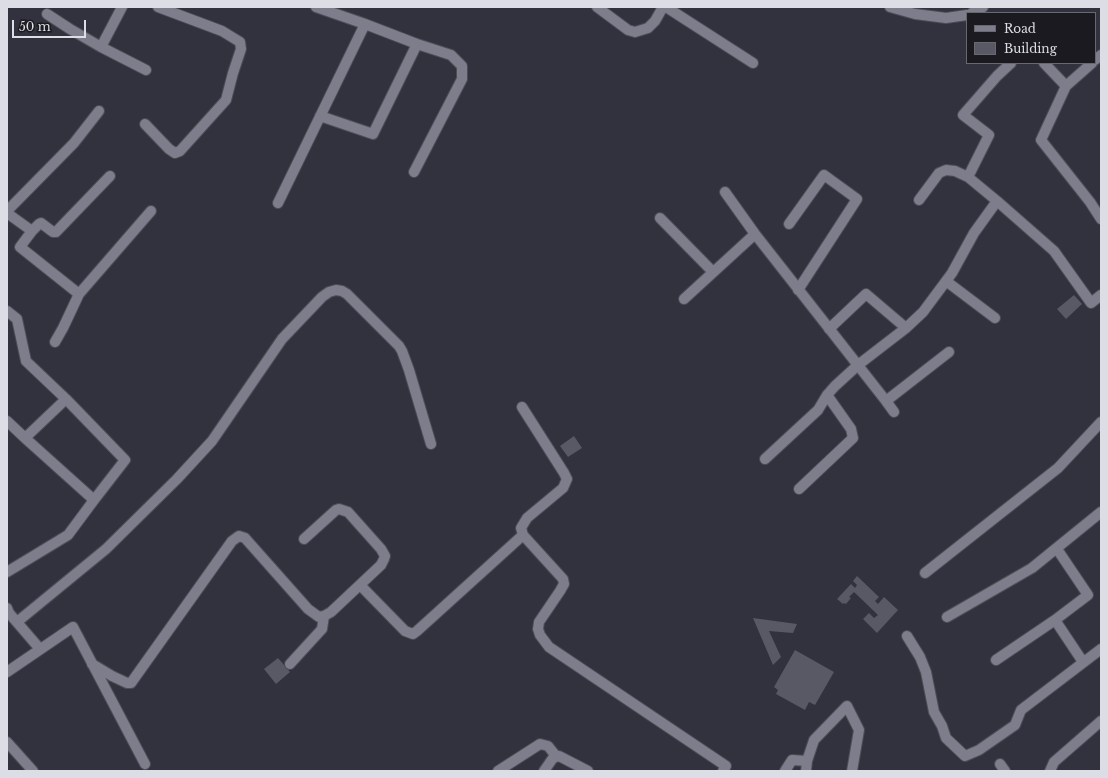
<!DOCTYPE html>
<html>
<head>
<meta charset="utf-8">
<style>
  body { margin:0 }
  #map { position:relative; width:1108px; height:778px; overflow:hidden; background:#32323e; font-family:"Libre Baskerville",serif }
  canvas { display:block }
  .frame { position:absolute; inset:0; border:8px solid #dddee5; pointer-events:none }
  .legend { position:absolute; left:966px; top:12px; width:130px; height:52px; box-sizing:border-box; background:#1a1a20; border:1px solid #68686f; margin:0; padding:5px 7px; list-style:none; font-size:12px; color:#dddee5 }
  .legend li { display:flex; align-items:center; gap:8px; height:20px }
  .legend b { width:20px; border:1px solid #68686f }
  .scale { position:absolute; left:12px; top:20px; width:74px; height:18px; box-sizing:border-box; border:2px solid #dddee5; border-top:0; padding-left:5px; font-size:12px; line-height:14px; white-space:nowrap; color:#dddee5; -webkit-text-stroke:3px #1a1a20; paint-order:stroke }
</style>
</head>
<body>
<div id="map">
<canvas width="1108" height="778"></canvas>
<div class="frame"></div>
<ul class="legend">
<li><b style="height:5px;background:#7d7d8b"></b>Road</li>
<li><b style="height:11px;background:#595966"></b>Building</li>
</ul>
<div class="scale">50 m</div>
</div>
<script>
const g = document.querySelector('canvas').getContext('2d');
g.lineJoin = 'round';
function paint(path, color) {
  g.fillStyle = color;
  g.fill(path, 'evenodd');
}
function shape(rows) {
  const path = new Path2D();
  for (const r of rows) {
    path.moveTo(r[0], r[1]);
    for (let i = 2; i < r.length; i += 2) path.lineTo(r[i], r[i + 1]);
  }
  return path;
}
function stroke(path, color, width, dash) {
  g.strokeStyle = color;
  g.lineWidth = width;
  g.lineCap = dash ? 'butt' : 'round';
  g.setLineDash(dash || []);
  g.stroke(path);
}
const building = shape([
  [1074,295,1082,304,1066,319,1057,309],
  [574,436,582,448,568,457,560,446],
  [857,576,879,597,875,601,878,604,884,597,898,610,877,633,863,619,869,613,874,618,878,615,854,592,849,597,851,598,846,604,844,603,843,604,837,599,851,584,855,588,857,585,853,581],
  [753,618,797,624,793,633,769,631,781,657,773,665],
  [795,650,834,672,815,705,809,702,805,710,776,694,778,690,774,687],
  [278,658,290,672,276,684,264,669]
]);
const minor = shape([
  [122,7,101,47,146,70],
  [316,7,365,24,417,44,451,55,462,66,462,79,414,172],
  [597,7,628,30,635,32,648,28,655,21,663,7],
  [666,7,753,63],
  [890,7,915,14,946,18,967,15],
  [972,13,983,7],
  [47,14,70,29,101,47],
  [1095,60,1101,55],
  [1044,63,1066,86,1041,140,1090,202,1101,219],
  [1066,86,1092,63],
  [320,116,373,134,417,44],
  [145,124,169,149,175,153,180,151,226,100,233,73,241,49,240,42,222,31,158,7],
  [725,192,755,234],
  [919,200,939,173,946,170,955,171,968,177],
  [997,201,968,177,989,135,963,115,997,76,1011,63],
  [278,203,365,24],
  [7,211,74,143,99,111],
  [7,213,32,231,20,247,79,294,63,328,55,342],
  [660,218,713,272],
  [789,224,824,175,857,199,798,290],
  [32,231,39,224,41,223,53,232,56,232,110,176],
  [946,281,995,318],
  [79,294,151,211],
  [684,299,755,234,886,401,949,352],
  [7,311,17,319,26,361,66,399,25,438,94,500,68,535,7,572],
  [829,329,866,294,906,328],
  [66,399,125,460,94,500],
  [886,401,894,412],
  [522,407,564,473,567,479,563,488,527,518,521,528,523,535,563,579,564,584,560,591,539,622,538,629,540,635,549,647,726,766,723,771],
  [7,421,25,438],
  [765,459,818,410,827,395,835,386,858,365,906,328,923,312,952,273,974,233,997,201,1054,251,1091,303,1101,295],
  [799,489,853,438,851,429,827,395],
  [1057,549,1088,595,1055,620,1083,662],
  [925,573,1058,468,1101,422],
  [360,585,405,631,413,634,417,631,523,535],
  [7,608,9,613,40,649],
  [947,617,1032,568,1101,512],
  [17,622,106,549,177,479,212,441,282,339,322,297,329,292,336,290,342,291,347,294,399,346,402,351,409,370,431,444],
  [907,636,920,657,926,672,934,712,942,726,946,738,965,756,979,750,1015,725,1021,710,1101,649],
  [996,660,1055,620],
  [92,664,112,676,127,683,131,683,232,541,239,536,245,538,308,609,319,617,324,616,331,612,381,565,384,559,385,556,381,549,348,512,339,509,336,510,304,539],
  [290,664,322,629,324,616],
  [7,672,73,627,145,764],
  [7,742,33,771],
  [807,761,814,740,847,706,859,730,852,771],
  [1000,764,1005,771],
  [498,771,540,744,548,746,556,756],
  [544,771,553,758,559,756,588,771],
  [785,771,792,760,807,761,806,771],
  [1050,771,1054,762,1101,721]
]);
paint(building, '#595966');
stroke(minor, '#4d4d56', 12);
stroke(minor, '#7d7d8b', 10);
</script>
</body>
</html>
